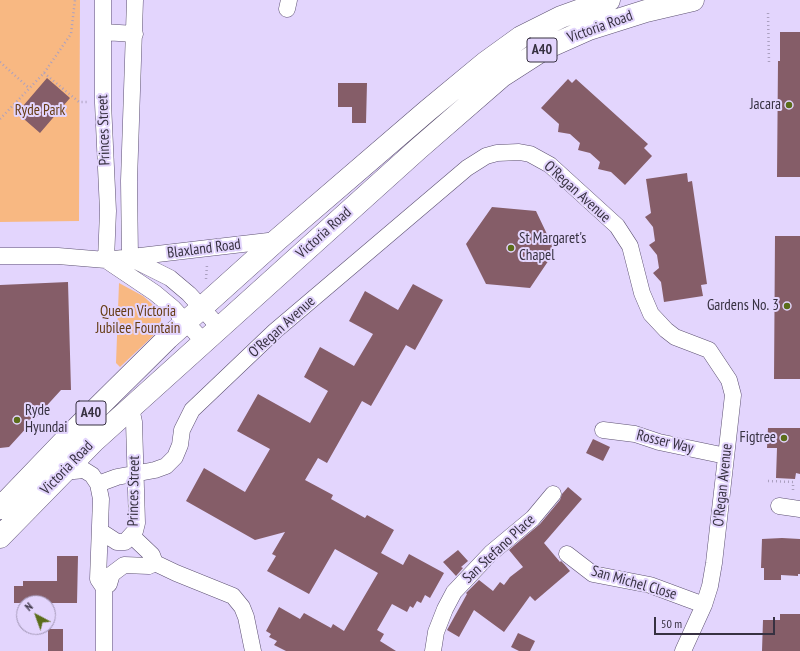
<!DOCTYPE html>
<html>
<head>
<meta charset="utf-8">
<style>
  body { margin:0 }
  #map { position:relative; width:800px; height:651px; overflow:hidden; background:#e3d5fd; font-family:"PT Sans Narrow",sans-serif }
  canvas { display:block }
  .north { position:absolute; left:16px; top:595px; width:40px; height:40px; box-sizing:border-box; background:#e3d5fd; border:1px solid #9e93b2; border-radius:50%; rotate:319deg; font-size:11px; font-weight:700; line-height:16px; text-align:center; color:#373141 }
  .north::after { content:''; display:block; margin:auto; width:14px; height:18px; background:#5b6d1a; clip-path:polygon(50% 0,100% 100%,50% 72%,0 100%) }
  .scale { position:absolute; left:654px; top:617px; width:121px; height:18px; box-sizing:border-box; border:2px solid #373141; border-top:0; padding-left:5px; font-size:12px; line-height:14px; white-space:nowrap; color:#373141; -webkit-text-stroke:3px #e3d5fd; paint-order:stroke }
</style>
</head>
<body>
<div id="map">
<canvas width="800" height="651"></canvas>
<div class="north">N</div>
<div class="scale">50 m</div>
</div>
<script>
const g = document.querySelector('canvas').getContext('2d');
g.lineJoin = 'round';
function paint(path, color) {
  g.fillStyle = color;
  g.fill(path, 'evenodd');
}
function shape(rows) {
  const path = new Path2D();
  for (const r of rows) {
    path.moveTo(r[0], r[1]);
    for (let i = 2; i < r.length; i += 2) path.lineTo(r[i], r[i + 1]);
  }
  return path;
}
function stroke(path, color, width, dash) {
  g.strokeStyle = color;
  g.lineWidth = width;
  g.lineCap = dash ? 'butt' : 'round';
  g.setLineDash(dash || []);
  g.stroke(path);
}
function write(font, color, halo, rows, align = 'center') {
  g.font = font + ' "PT Sans Narrow",sans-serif';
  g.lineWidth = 4;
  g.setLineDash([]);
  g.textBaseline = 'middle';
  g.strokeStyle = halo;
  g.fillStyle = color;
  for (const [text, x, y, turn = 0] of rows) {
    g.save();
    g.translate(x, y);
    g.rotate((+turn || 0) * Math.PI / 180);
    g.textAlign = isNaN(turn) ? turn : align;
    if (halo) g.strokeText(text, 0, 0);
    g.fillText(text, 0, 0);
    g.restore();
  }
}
const green = shape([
  [0,0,80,0,79,221,0,222],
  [119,283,143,296,161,312,161,324,153,336,120,367,116,363]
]);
const building = shape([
  [780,32,800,32,800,177,777,177,778,61,780,61],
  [47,78,70,98,40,133,17,113],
  [568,79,572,83,576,79,648,144,644,148,652,156,625,185,611,172,598,169,600,162,590,153,578,150,580,143,570,134,558,132,559,124,541,108],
  [338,83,367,83,366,123,352,123,352,107,338,107],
  [687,173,688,182,692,181,707,284,701,285,703,296,664,302,661,282,653,273,659,268,657,255,649,245,655,241,653,227,645,217,651,213,646,179],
  [492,207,536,211,555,251,530,288,486,284,466,244],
  [775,236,800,236,800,379,774,379],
  [68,282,71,390,61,390,9,447,0,448,0,285],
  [413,284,443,300,415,350,406,345,371,406,362,401,327,463,318,458,305,480,333,495,331,499,365,518,367,515,394,530,381,553,403,565,409,554,444,573,430,598,425,595,421,603,417,601,413,608,410,606,407,612,392,604,377,630,384,634,380,641,396,651,286,651,274,645,277,641,269,637,271,634,266,631,279,607,300,619,304,613,331,628,333,624,344,631,378,573,335,549,309,594,267,571,276,556,272,554,285,532,255,540,186,501,204,468,245,492,270,449,237,431,258,394,310,423,328,391,304,377,320,347,354,366,373,334,349,321,365,291,398,310],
  [768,428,800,428,800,474,796,473,795,479,776,478,777,448,767,448],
  [593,439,610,447,603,461,586,453],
  [568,487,582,499,544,543,560,562,561,561,564,564,570,571,535,601,530,596,504,632,474,610,459,637,447,630,467,594,466,593,479,580,493,591,500,582,504,585,510,577,523,567,509,550,540,524,560,500,562,494],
  [782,538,800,539,800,574,798,574,798,576,781,575,781,580,764,580,764,568,761,568,762,539],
  [458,550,468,561,461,567,463,568,456,576,443,562],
  [57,556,78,556,77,603,14,603,14,586,23,586,23,581,57,581],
  [780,614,800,614,800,651,762,651,763,620,780,620],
  [48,629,63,629,63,651,48,651],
  [518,633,535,641,530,651,519,651,511,647]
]);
const path = shape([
  [768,13,769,63],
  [0,62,29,88],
  [44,73,79,102,87,102],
  [0,119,44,73,71,34,75,0],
  [206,279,207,265],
  [768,481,793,482,793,492]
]);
const minor = shape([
  [103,0,103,103,108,211,106,260],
  [135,0,129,181,130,258,170,278,189,294,219,327],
  [287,9,289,0],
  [103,32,135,34],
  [0,256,58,256,106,260,277,240],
  [106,260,155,293,173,308,203,341],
  [603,430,635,434,659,442,726,456],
  [63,472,84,470,92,475,98,484,101,499,98,579,104,588,104,651],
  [98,484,117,477,155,470,166,466,175,457,180,445,182,430,192,410,275,331,467,168,486,156,497,153,519,152,530,154,550,165,617,226,630,246,642,293,651,314,666,330,675,337,709,350,729,380,733,395,714,563,710,586,704,605,683,651],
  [779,506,800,509],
  [100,531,117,542,125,542,135,531,137,523,134,422,131,408],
  [132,536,152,555,155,563,176,573,233,596,242,607,246,617,253,651],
  [567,554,593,574,650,585,704,605],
  [104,588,109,584,112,574,124,565,149,566,155,563],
  [433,651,436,632,445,609,454,592,491,553,533,518,553,494]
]);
const highway = shape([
  [0,508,77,428,168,338,277,240,427,111,485,63,521,37,561,17,609,0],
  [0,537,94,441,418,149,502,76,544,49,589,29,646,11,693,0]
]);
const markers = [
  [789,105,4,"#5b6d1a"],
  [511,248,4,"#5b6d1a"],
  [787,306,4,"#5b6d1a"],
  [17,420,4,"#5b6d1a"],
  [784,438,4,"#5b6d1a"]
];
const shields = [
  [542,50,30],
  [91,413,30]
];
const shieldNames = [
  ["A40",542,50],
  ["A40",91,413]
];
const streetNames = [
  ["Victoria Road",600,27,-20],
  ["Princes Street",104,130,-92],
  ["O'Regan Avenue",577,192,42],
  ["Victoria Road",324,233,-42],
  ["Blaxland Road",204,249,-7],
  ["O'Regan Avenue",282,327,-42],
  ["Rosser Way",665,442,14],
  ["Victoria Road",67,468,-46],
  ["O'Regan Avenue",723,485,-84],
  ["Princes Street",134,491,-89],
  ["San Stefano Place",499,549,-43],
  ["San Michel Close",634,583,16]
];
const poiNames = [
  ["Jacara",781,105],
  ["St Margaret's",519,239,"left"],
  ["Chapel",519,256,"left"],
  ["Gardens No. 3",779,306],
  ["Ryde",25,411,"left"],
  ["Hyundai",25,428,"left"],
  ["Figtree",776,438]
];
const parkNames = [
  ["Ryde Park",40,111],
  ["Queen Victoria",138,312],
  ["Jubilee Fountain",138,329]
];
paint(green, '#f8b882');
paint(building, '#855d68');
stroke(minor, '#5d5172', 17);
stroke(highway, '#5d5172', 23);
stroke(path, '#aba0c0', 2.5, [1, 3]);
stroke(minor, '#fff', 16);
stroke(highway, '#fff', 22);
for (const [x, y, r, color] of markers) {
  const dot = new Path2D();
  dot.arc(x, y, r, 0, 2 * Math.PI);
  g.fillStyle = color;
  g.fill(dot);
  stroke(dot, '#e3d5fd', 1.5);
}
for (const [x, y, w] of shields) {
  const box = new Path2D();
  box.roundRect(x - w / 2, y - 12, w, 24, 3);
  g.fillStyle = '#e3d5fd';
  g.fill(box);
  stroke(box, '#373141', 1);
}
write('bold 14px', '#373141', null, shieldNames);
write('15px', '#373141', '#e3d5fd', streetNames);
write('15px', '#373141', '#e3d5fd', poiNames, 'right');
write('15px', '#663c14', '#e3d5fd', parkNames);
</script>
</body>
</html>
